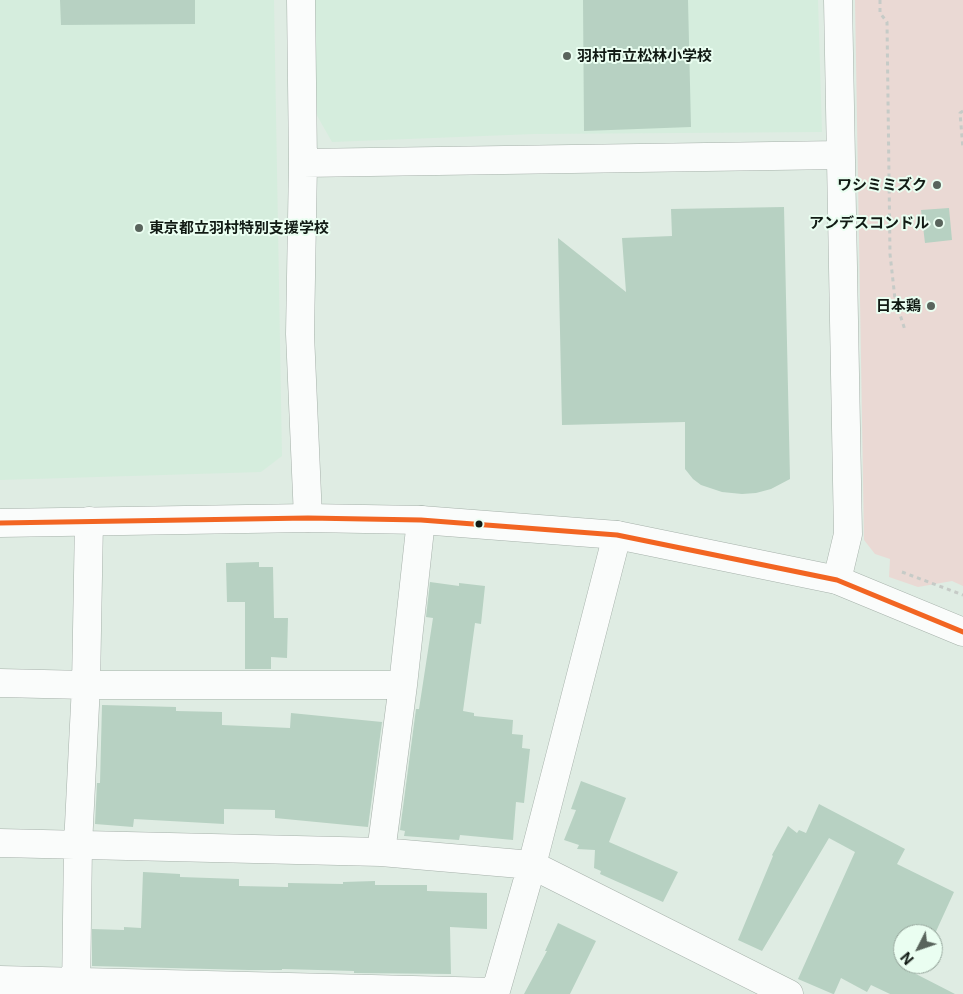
<!DOCTYPE html>
<html>
<head>
<meta charset="utf-8">
<style>
  body { margin:0 }
  #map { position:relative; width:963px; height:994px; overflow:hidden; background:#dfece3; font-family:Inter,sans-serif }
  canvas { display:block }
  .north { position:absolute; left:893px; top:924px; width:50px; height:50px; box-sizing:border-box; background:#eafef1; border:1px solid #93a399; border-radius:50%; rotate:229deg; font-size:14px; font-weight:700; line-height:20px; text-align:center; color:#111a14 }
  .north::after { content:''; display:block; margin:auto; width:18px; height:22px; background:#59645c; clip-path:polygon(50% 0,100% 100%,50% 72%,0 100%) }
</style>
</head>
<body>
<div id="map">
<canvas width="963" height="994"></canvas>
<div class="north">N</div>
</div>
<script>
const g = document.querySelector('canvas').getContext('2d');
g.lineJoin = 'round';
function paint(path, color) {
  g.fillStyle = color;
  g.fill(path, 'evenodd');
}
function shape(rows) {
  const path = new Path2D();
  for (const r of rows) {
    path.moveTo(r[0], r[1]);
    for (let i = 2; i < r.length; i += 2) path.lineTo(r[i], r[i + 1]);
  }
  return path;
}
function stroke(path, color, width, dash) {
  g.strokeStyle = color;
  g.lineWidth = width;
  g.lineCap = dash ? 'butt' : 'round';
  g.setLineDash(dash || []);
  g.stroke(path);
}
function write(font, color, halo, rows, align = 'center') {
  g.font = font + ' Inter,"Noto Sans JP",sans-serif';
  g.lineWidth = 4;
  g.setLineDash([]);
  g.textBaseline = 'middle';
  g.strokeStyle = halo;
  g.fillStyle = color;
  for (const [text, x, y, turn = 0] of rows) {
    g.save();
    g.translate(x, y);
    g.rotate((+turn || 0) * Math.PI / 180);
    g.textAlign = isNaN(turn) ? turn : align;
    if (halo) g.strokeText(text, 0, 0);
    g.fillText(text, 0, 0);
    g.restore();
  }
}
const built = shape([
  [0,0,274,0,282,456,261,472,0,480],
  [314,0,818,0,822,132,534,134,332,142,315,112]
]);
const green = shape([
  [855,0,963,0,963,586,952,581,918,587,889,577,890,559,875,554,864,540]
]);
const building = shape([
  [60,0,195,0,195,24,61,25],
  [583,0,688,0,691,127,584,131],
  [784,207,790,479,771,489,756,493,742,494,722,492,701,485,693,479,685,469,685,422,562,425,558,238,626,292,622,238,672,236,671,209],
  [949,208,952,240,925,243,921,210],
  [259,562,259,567,273,567,274,618,288,618,287,658,271,657,271,669,245,669,245,602,227,602,226,563],
  [430,582,459,586,459,583,485,586,481,624,475,623,463,711,474,713,474,716,513,720,512,734,523,735,522,748,530,749,524,803,516,802,513,840,460,835,459,840,404,836,405,831,400,830,416,709,419,709,433,618,426,617],
  [102,705,176,707,176,711,222,712,222,725,290,728,291,713,382,722,368,827,275,818,275,810,224,809,224,824,134,819,133,827,95,824,97,783,100,783],
  [581,781,626,798,609,842,678,872,663,902,600,874,601,871,594,868,595,850,577,849,579,845,564,840,576,810,571,809],
  [819,804,905,849,897,864,954,892,933,938,933,934,903,934,903,964,921,964,916,974,955,994,890,994,871,985,867,992,841,978,834,994,833,994,798,979,855,852,829,838,762,951,738,940,773,856,772,855,788,826,797,833,799,830,806,833],
  [143,872,180,874,180,877,239,879,239,886,288,887,288,883,343,884,343,882,375,881,375,885,427,885,427,891,487,893,487,929,450,927,451,974,354,973,354,971,282,969,282,970,249,970,92,966,92,929,124,930,124,927,141,928],
  [558,923,596,941,570,994,524,994,547,951,545,951]
]);
const path = shape([
  [880,0,880,13,887,22,890,254,895,299,905,330],
  [963,111,960,113,963,149],
  [902,572,963,595]
]);
const street = shape([
  [301,0,303,163,300,334,308,518],
  [303,163,840,155],
  [837,580,848,534,838,0],
  [0,683,86,685,403,685],
  [0,843,381,852,532,865,789,994],
  [381,852,403,685,421,520],
  [0,980,495,992],
  [76,994,78,845,86,685,89,521],
  [495,994,532,865,617,535]
]);
const secondary = shape([
  [0,523,308,518,421,520,617,535,837,580,963,632]
]);
const bus1 = shape([
  [0,523,308,518,421,520,617,535,837,580,963,632]
]);
const markers = [
  [567,56,5,"#59645c"],
  [937,185,5,"#59645c"],
  [939,223,5,"#59645c"],
  [139,228,5,"#59645c"],
  [931,306,5,"#59645c"],
  [479,524,4.5,"#111a14"]
];
const poiNames = [
  ["羽村市立松林小学校",577,56,"left"],
  ["ワシミミズク",927,185],
  ["アンデスコンドル",929,223],
  ["東京都立羽村特別支援学校",149,228,"left"],
  ["日本鶏",921,306]
];
paint(built, '#d5eddd');
paint(green, '#ead9d4');
paint(building, '#b7d1c2');
stroke(street, '#a6b1aa', 29);
stroke(secondary, '#a6b1aa', 29);
stroke(path, '#c6cbc7', 3, [4, 4]);
stroke(street, '#fafcfb', 28);
stroke(secondary, '#fafcfb', 28);
stroke(bus1, '#f26522', 5);
for (const [x, y, r, color] of markers) {
  const dot = new Path2D();
  dot.arc(x, y, r, 0, 2 * Math.PI);
  g.fillStyle = color;
  g.fill(dot);
  stroke(dot, '#eafef1', 2);
}
write('bold 15px', '#111a14', '#eafef1', poiNames, 'right');
</script>
</body>
</html>
